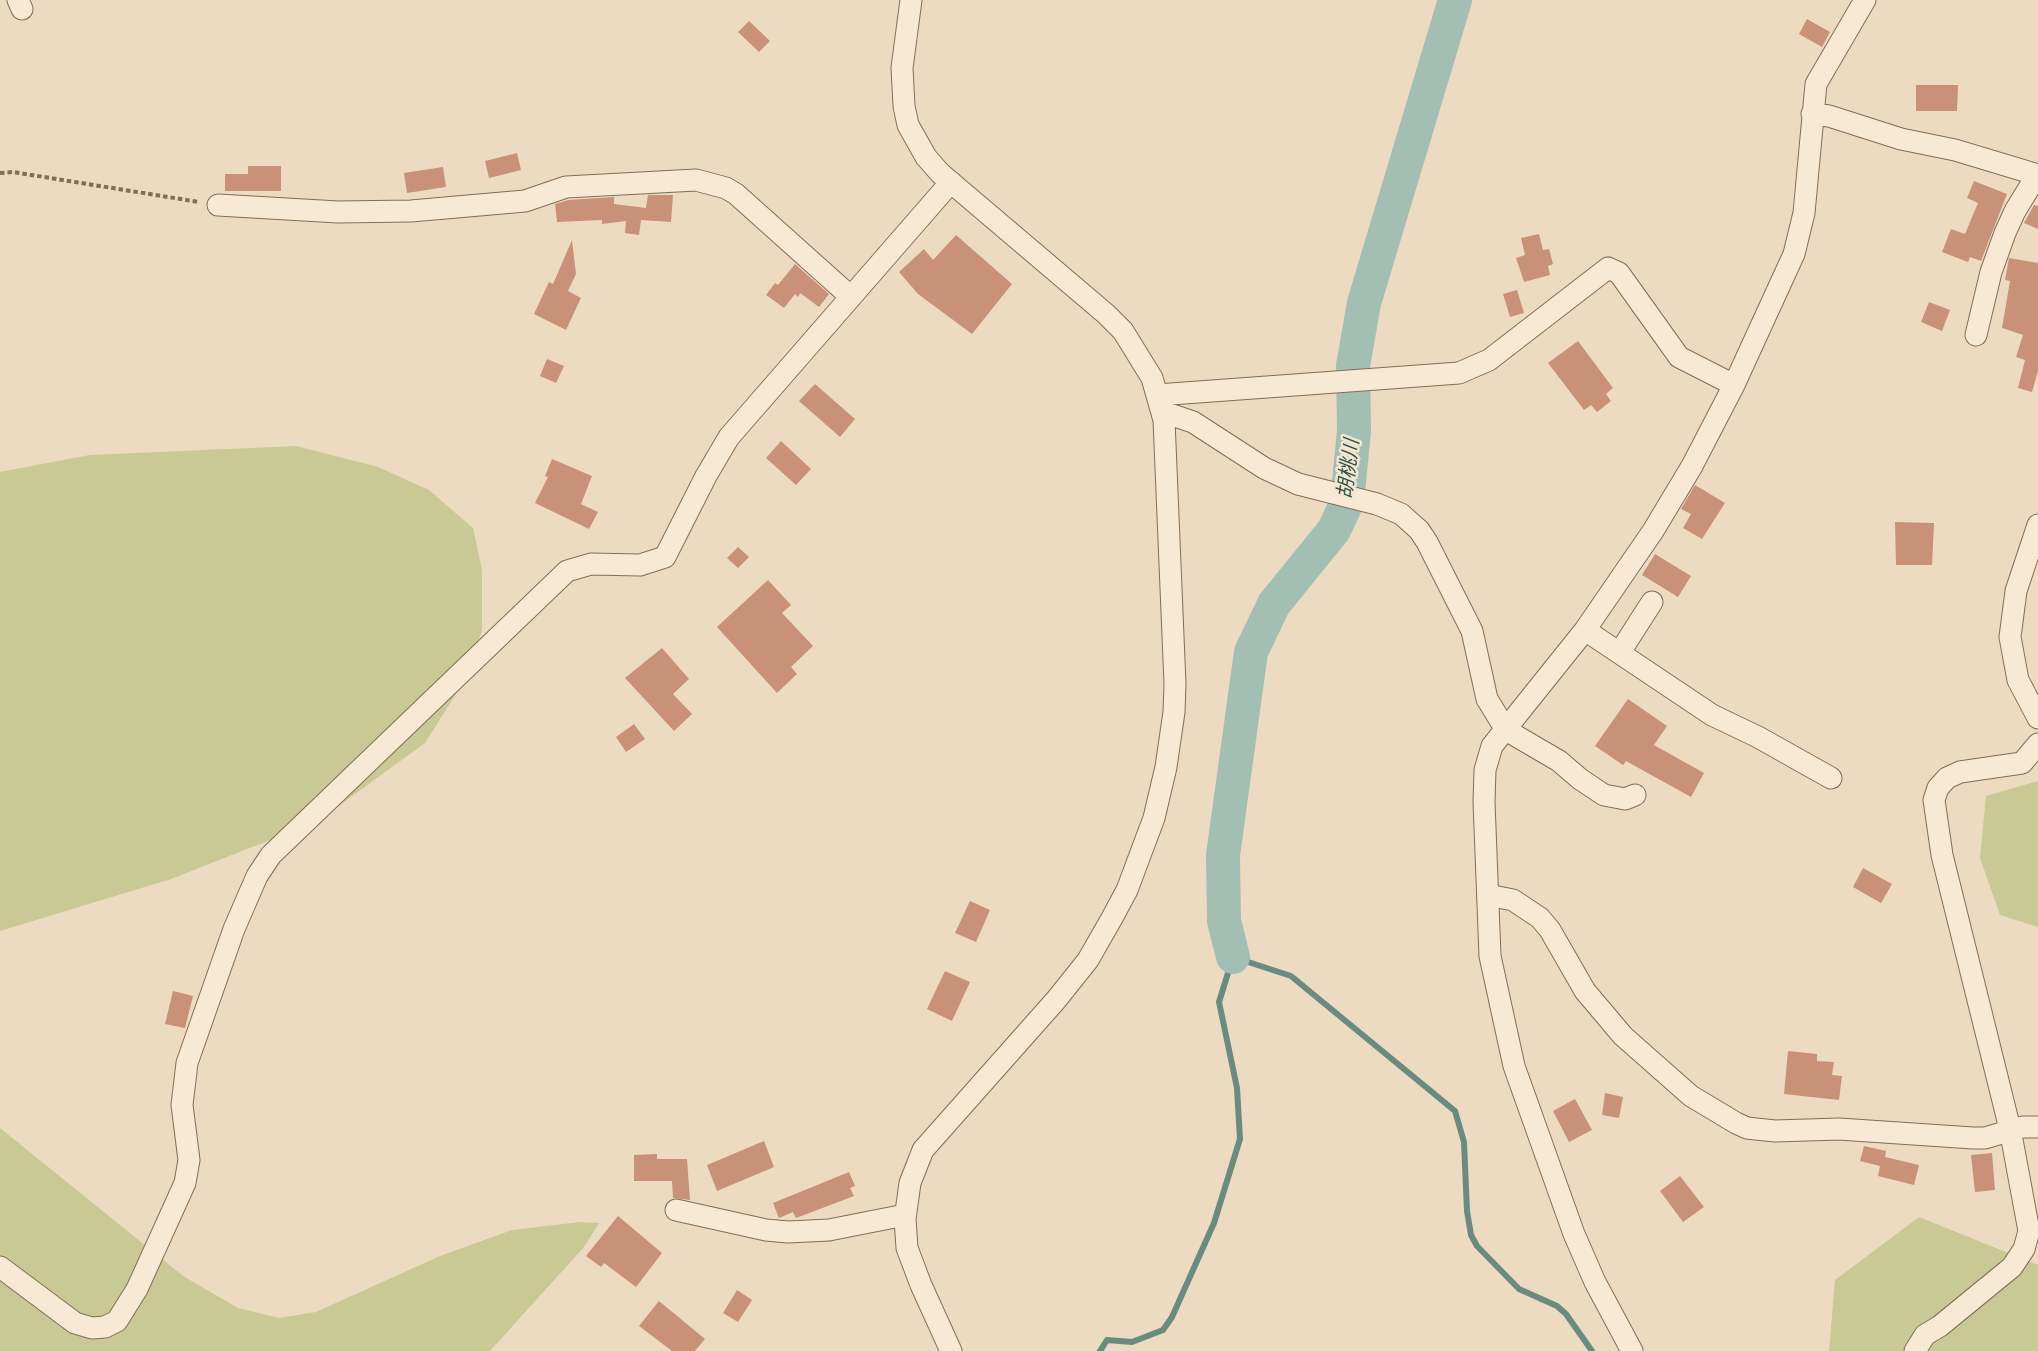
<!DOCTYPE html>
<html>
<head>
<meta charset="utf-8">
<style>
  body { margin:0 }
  canvas { display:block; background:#ecdbc0 }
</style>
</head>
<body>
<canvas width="2038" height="1351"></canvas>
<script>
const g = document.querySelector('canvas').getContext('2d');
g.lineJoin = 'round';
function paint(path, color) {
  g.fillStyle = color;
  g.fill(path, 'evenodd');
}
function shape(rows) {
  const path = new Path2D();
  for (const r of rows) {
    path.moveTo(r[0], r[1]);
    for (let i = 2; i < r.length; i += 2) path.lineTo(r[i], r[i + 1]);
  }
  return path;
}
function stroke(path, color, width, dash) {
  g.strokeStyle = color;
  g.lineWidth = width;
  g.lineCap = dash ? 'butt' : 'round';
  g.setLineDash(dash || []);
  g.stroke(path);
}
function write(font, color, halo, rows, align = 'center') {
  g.font = font + ' "Noto Serif","Noto Sans JP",serif';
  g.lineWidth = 5;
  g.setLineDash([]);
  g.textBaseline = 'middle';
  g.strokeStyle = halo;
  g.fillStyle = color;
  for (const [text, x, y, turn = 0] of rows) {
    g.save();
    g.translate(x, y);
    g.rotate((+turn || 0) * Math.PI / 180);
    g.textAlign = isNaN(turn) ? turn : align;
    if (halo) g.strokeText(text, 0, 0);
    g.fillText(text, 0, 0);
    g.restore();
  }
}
const green = shape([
  [296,446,378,467,429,490,473,528,482,570,482,631,461,686,425,743,318,821,171,879,0,931,0,472,90,455],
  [2038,781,2038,927,2000,915,1980,858,1986,796],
  [0,1128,183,1276,238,1308,279,1318,316,1312,440,1256,512,1230,580,1222,599,1223,584,1247,490,1351,0,1351],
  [1919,1217,2038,1265,2038,1351,1829,1351,1835,1280]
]);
const stream = shape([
  [1100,1351,1107,1340,1132,1342,1163,1330,1172,1317,1214,1223,1240,1139,1237,1088,1219,1002,1233,957,1291,976,1455,1111,1464,1142,1467,1211,1471,1235,1477,1246,1519,1289,1557,1306,1566,1314,1592,1351]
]);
const river = shape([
  [1233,957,1224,921,1223,855,1251,652,1274,604,1334,530,1347,502,1354,431,1353,366,1364,303,1455,0]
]);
const building = shape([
  [1807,19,1830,32,1822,47,1799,34],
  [749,21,770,41,759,52,738,32],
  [1916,85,1958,85,1957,111,1916,111],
  [517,153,521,170,489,178,485,161],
  [248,166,281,166,281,191,225,191,225,174,248,174],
  [443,167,446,187,407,193,404,173],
  [1974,181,2007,194,1981,261,1970,257,1968,262,1942,252,1951,229,1965,234,1978,203,1967,198],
  [648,195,673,195,671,222,641,220,639,235,625,233,626,221,602,224,602,220,557,222,555,204,568,200,614,197,614,204,646,208],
  [2034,205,2038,206,2038,229,2024,223],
  [1539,234,1543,250,1549,249,1553,264,1548,266,1550,275,1524,282,1516,258,1525,255,1521,238],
  [956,235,1012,284,972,334,918,294,899,272,924,249,933,260],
  [572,240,576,274,568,291,581,298,566,330,534,314,549,282,553,284],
  [2009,258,2038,263,2038,371,2032,392,2018,388,2025,360,2016,357,2023,335,2002,328,2010,281,2005,280],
  [795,264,829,294,819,307,800,293,798,297,795,294,784,308,766,295,775,283,778,285],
  [1517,290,1524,313,1510,317,1503,294],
  [1929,302,1950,310,1942,331,1921,322],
  [1578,341,1613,388,1606,394,1611,401,1597,412,1591,405,1584,410,1548,363],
  [547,359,564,366,556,383,540,376],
  [815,384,855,419,840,437,799,401],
  [781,441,811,469,796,485,766,458],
  [552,459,592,476,581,504,598,512,589,529,535,503,548,477,545,476],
  [1695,485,1725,503,1702,539,1683,528,1691,514,1681,509],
  [1895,522,1934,523,1932,565,1896,565],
  [738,547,749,557,738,568,727,558],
  [1655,554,1691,576,1678,597,1642,575],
  [768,580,791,605,782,613,813,646,791,667,797,674,777,693,717,627],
  [662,648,689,679,673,694,692,714,674,731,625,678],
  [1628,699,1667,726,1654,745,1704,773,1691,797,1626,761,1623,765,1595,746],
  [634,724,645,739,626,752,616,737],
  [1863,868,1892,884,1881,903,1853,887],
  [970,901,990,910,976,942,955,933],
  [945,971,970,982,952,1021,927,1009],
  [173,991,193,996,185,1028,165,1024],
  [1788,1051,1817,1054,1817,1061,1834,1062,1832,1075,1842,1076,1839,1100,1784,1094],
  [1605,1093,1623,1097,1619,1118,1602,1115],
  [1575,1099,1592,1130,1569,1142,1553,1111],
  [764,1141,774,1167,717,1191,707,1165],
  [1864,1146,1886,1151,1885,1157,1919,1165,1914,1185,1878,1176,1880,1166,1860,1161],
  [1992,1153,1995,1190,1975,1192,1971,1155],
  [657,1154,657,1159,687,1159,690,1200,673,1198,672,1181,634,1181,634,1155],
  [849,1172,855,1186,850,1188,854,1196,796,1218,793,1212,779,1218,773,1203],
  [1680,1176,1704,1207,1683,1222,1660,1191],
  [618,1216,662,1253,636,1287,604,1263,601,1267,586,1256],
  [737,1290,752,1300,738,1322,723,1313],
  [659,1301,705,1339,695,1351,672,1351,639,1326]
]);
const path = shape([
  [0,173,13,172,199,202]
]);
const minor = shape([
  [18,0,22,9],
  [911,0,902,68,904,106,908,125,926,157,940,173,1106,314,1123,331,1152,378,1164,420,1175,684,1174,712,1166,767,1154,818,1127,890,1112,918,1088,960,1056,1000,923,1150,910,1183,905,1219,907,1248,921,1285,951,1351],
  [1812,114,1829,116,1901,139,1955,150,2038,175],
  [218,205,338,212,411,211,525,201,566,187,696,180,726,188,736,194,851,297],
  [1976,335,1991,272,2005,233,2015,211,2037,175],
  [1157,395,1459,373,1489,360,1608,268,1619,273,1679,357,1734,385],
  [1163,416,1172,415,1193,422,1264,468,1298,484,1377,504,1401,514,1419,530,1427,542,1472,631,1487,699,1506,730,1559,761,1580,779,1604,795,1625,799,1635,795],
  [2038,525,2016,591,2010,637,2018,680,2038,718],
  [1585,630,1712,715,1758,737,1831,778],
  [1620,652,1652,602],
  [1488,895,1513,900,1540,918,1550,930,1585,991,1623,1036,1691,1096,1736,1123,1747,1128,1775,1131,1839,1129,1973,1138,1985,1138,2022,1127,2038,1127],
  [676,1210,766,1230,788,1232,829,1230,905,1215],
  [0,1267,75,1323,92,1328,105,1327,117,1321,137,1289,185,1183,189,1160,182,1105,187,1063,234,929,257,876,271,855,567,571,591,564,640,565,665,557,706,476,729,437,951,182],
  [1632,1351,1595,1282,1574,1234,1514,1066,1490,956,1484,802,1485,770,1492,746,1585,630,1653,531,1692,466,1734,385,1794,254,1804,213,1816,84,1865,0],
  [1915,1351,1925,1335,1940,1326,2012,1267,2024,1249,2029,1231,2010,1129,1942,855,1934,800,1938,788,1947,778,1960,772,2022,763,2038,744]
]);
const waterNames = [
  ["胡桃川",1349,469,-83]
];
paint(green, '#c8c995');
stroke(stream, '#6a8b80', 6);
stroke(river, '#a3beb3', 34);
paint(building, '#c99177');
stroke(minor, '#846c59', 23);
stroke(path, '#846c59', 4, [4.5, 3]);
stroke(minor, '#f7e9d3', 21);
write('italic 20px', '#2c534d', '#f4e6cf', waterNames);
</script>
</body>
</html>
